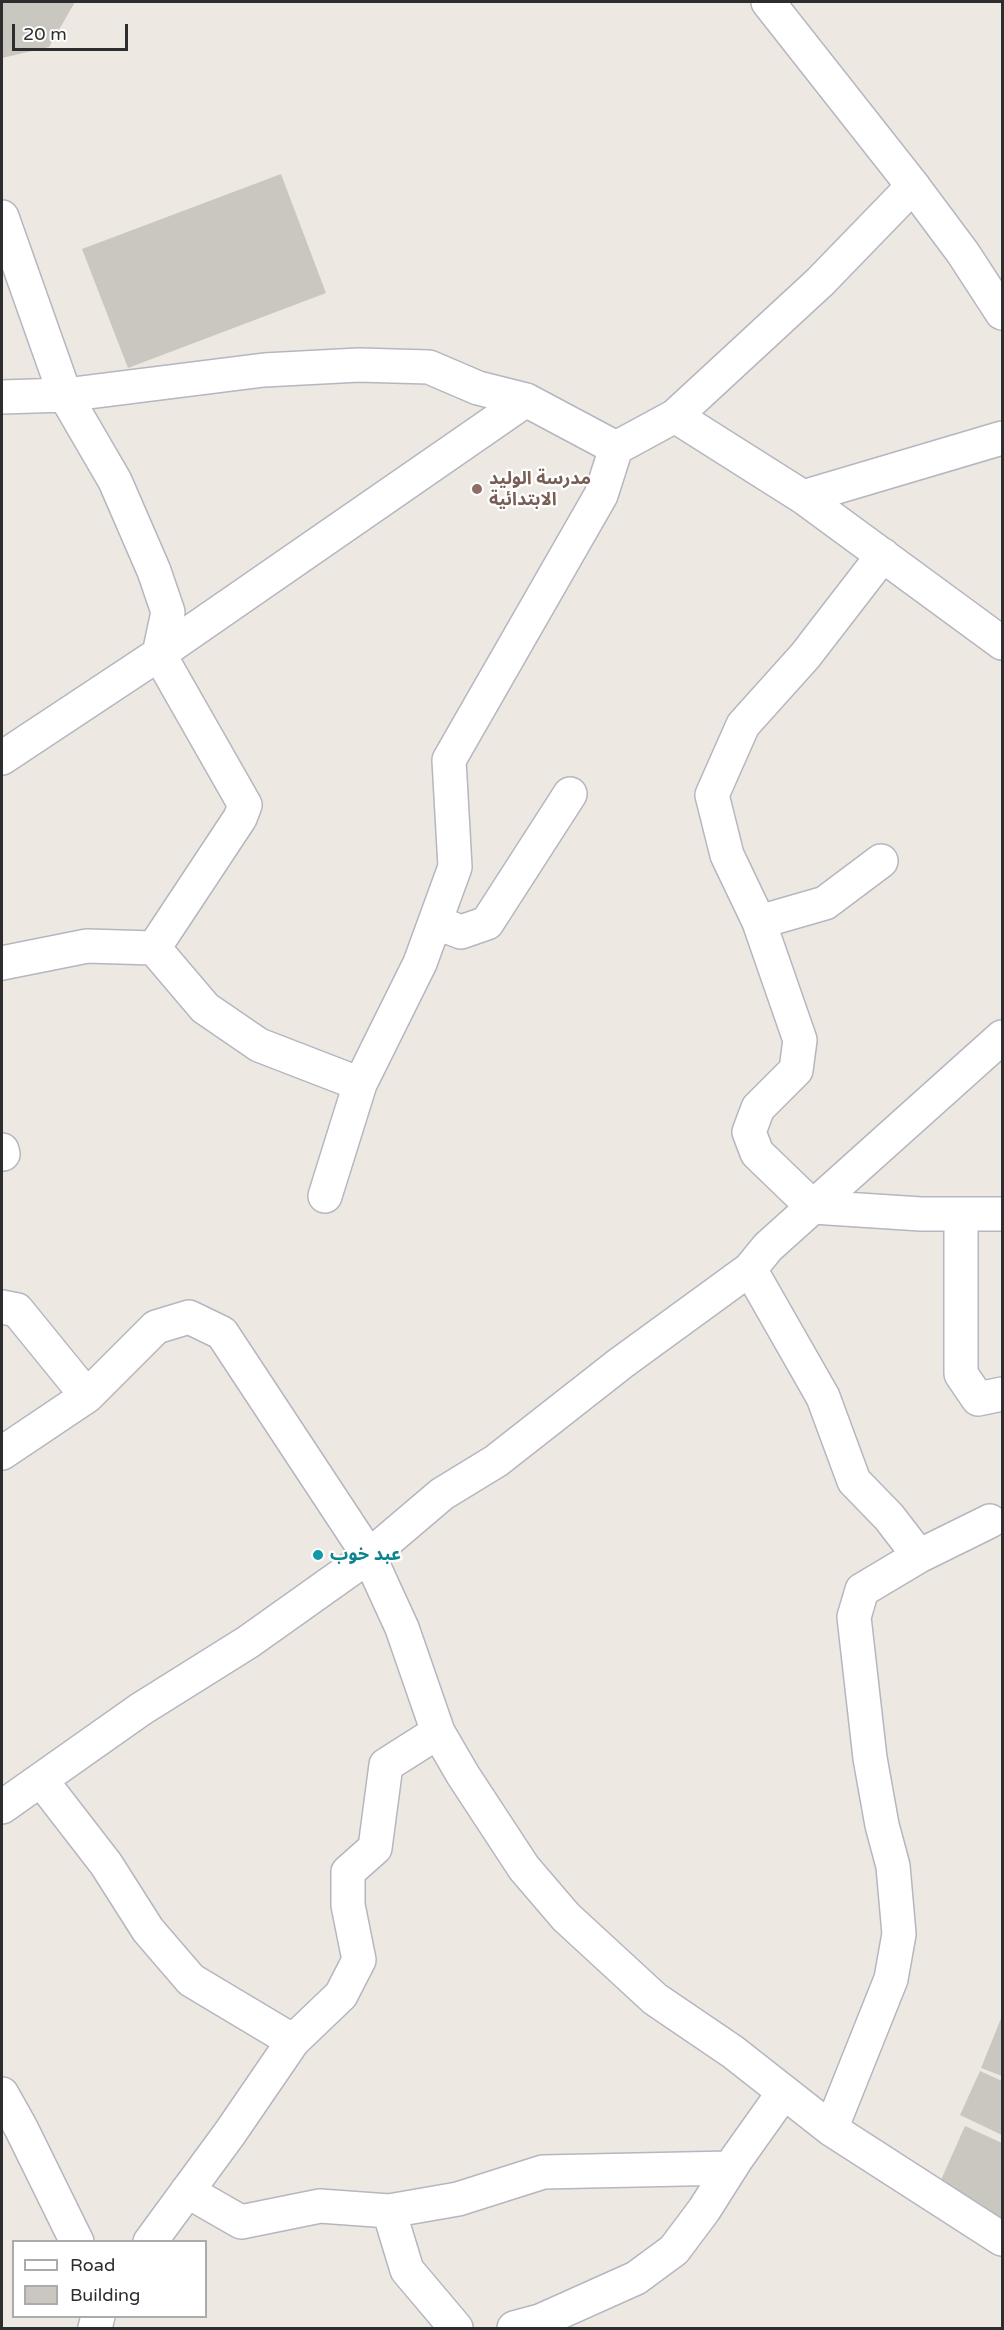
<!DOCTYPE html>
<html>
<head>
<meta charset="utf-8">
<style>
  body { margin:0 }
  #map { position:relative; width:1004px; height:2330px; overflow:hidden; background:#ede9e2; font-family:"Varela Round",sans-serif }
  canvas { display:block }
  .frame { position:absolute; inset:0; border:3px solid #2d2d2d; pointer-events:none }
  .legend { position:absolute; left:12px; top:2240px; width:195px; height:78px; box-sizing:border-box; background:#fff; border:2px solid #ababab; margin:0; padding:8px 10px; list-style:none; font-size:18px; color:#2d2d2d }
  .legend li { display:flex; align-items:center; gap:12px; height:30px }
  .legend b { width:30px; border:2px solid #ababab }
  .scale { position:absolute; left:12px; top:24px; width:116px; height:27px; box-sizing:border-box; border:3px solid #2d2d2d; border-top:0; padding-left:8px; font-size:18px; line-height:21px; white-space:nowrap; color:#2d2d2d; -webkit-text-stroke:4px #fff; paint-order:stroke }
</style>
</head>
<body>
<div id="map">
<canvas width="1004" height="2330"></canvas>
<div class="frame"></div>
<ul class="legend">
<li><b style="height:8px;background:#fff"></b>Road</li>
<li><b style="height:16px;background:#c9c7c0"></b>Building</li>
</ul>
<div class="scale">20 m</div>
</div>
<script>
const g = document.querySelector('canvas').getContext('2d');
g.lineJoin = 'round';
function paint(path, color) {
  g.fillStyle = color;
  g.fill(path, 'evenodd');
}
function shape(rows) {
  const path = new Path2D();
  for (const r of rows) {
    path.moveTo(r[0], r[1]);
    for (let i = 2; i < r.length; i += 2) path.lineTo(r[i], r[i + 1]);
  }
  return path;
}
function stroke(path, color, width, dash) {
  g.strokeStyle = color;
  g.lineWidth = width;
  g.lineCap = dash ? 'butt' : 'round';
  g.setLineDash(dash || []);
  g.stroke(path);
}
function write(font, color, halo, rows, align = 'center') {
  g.font = font + ' "Varela Round","Noto Sans Arabic",sans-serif';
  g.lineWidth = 4.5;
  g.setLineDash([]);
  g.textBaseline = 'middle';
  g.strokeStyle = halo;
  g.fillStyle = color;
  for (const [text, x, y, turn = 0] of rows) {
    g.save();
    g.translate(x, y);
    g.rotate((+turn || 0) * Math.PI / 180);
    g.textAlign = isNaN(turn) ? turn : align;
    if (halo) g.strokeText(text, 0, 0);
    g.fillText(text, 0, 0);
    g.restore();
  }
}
const building = shape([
  [2,2,75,2,49,47,2,58],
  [281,174,326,293,128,368,82,249],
  [1002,2016,1002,2076,981,2068],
  [980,2071,1002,2081,1002,2135,960,2115],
  [965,2126,1002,2143,1002,2219,937,2189]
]);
const street = shape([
  [2,217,65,395,115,481,154,571,168,612,159,654,245,805,240,818,154,948],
  [2,397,65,395,264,370,359,365,429,367,478,388,526,400,616,448,675,416,820,282,913,186],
  [675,416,803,497,1002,643],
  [803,497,1002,438],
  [2,758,159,654,526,400],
  [881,861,825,903,759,922,727,855,712,795,743,725,805,656,883,555],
  [435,922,461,932,487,923,570,794],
  [759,922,800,1040,796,1070,758,1108,749,1132,757,1153,813,1207,921,1214,1002,1214],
  [2,963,87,946,154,948,205,1008,259,1045,360,1084],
  [2,1150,3,1154],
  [325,1196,360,1084,420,963,455,867,449,760,601,495,616,448],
  [961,1214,961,1374,978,1399,1002,1394],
  [750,1269,823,1397,854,1481,889,1517,919,1556,990,1521],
  [2,1307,17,1310,87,1396,156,1327,189,1317,222,1333,369,1556,402,1628,438,1732,463,1775,524,1868,566,1917,655,1999,733,2052,831,2129,891,1979,899,1934,893,1866,882,1825,870,1758,854,1617,862,1590,919,1556],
  [2,1453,87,1396],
  [41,1780,106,1864,148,1930,191,1980,293,2041],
  [2,1807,141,1709,248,1642,369,1556,442,1494,496,1461,621,1363,750,1269,768,1247,1002,1037],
  [2,2094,21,2128,77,2242],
  [831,2129,1002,2239],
  [187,2191,241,2222,320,2206,389,2211,407,2270,456,2328],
  [389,2211,458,2199,543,2172,730,2168],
  [150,2242,230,2133,293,2041,341,1995,359,1960,348,1905,348,1872,375,1848,386,1765,438,1732],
  [95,2328,98,2316],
  [514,2328,540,2321,636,2278,674,2250,704,2210,737,2158,784,2092]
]);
const secondary = shape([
  [768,2,913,186,963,253,1002,313]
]);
const markers = [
  [477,489,6,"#8d6e63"],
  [318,1555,6,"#0f9aa8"]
];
const educationNames = [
  ["مدرسة الوليد",489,479],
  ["الابتدائية",489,500]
];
const cultureNames = [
  ["عبد خوب",330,1555]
];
paint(building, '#c9c7c0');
stroke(street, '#b5b6bf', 36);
stroke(secondary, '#b5b6bf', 36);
stroke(street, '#fff', 33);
stroke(secondary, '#fff', 33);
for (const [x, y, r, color] of markers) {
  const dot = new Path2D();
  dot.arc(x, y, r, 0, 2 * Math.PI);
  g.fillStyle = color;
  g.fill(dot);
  stroke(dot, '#fff', 2);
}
write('bold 18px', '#785e54', '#fff', educationNames, 'left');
write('bold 18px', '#0d838f', '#fff', cultureNames, 'left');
</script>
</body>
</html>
